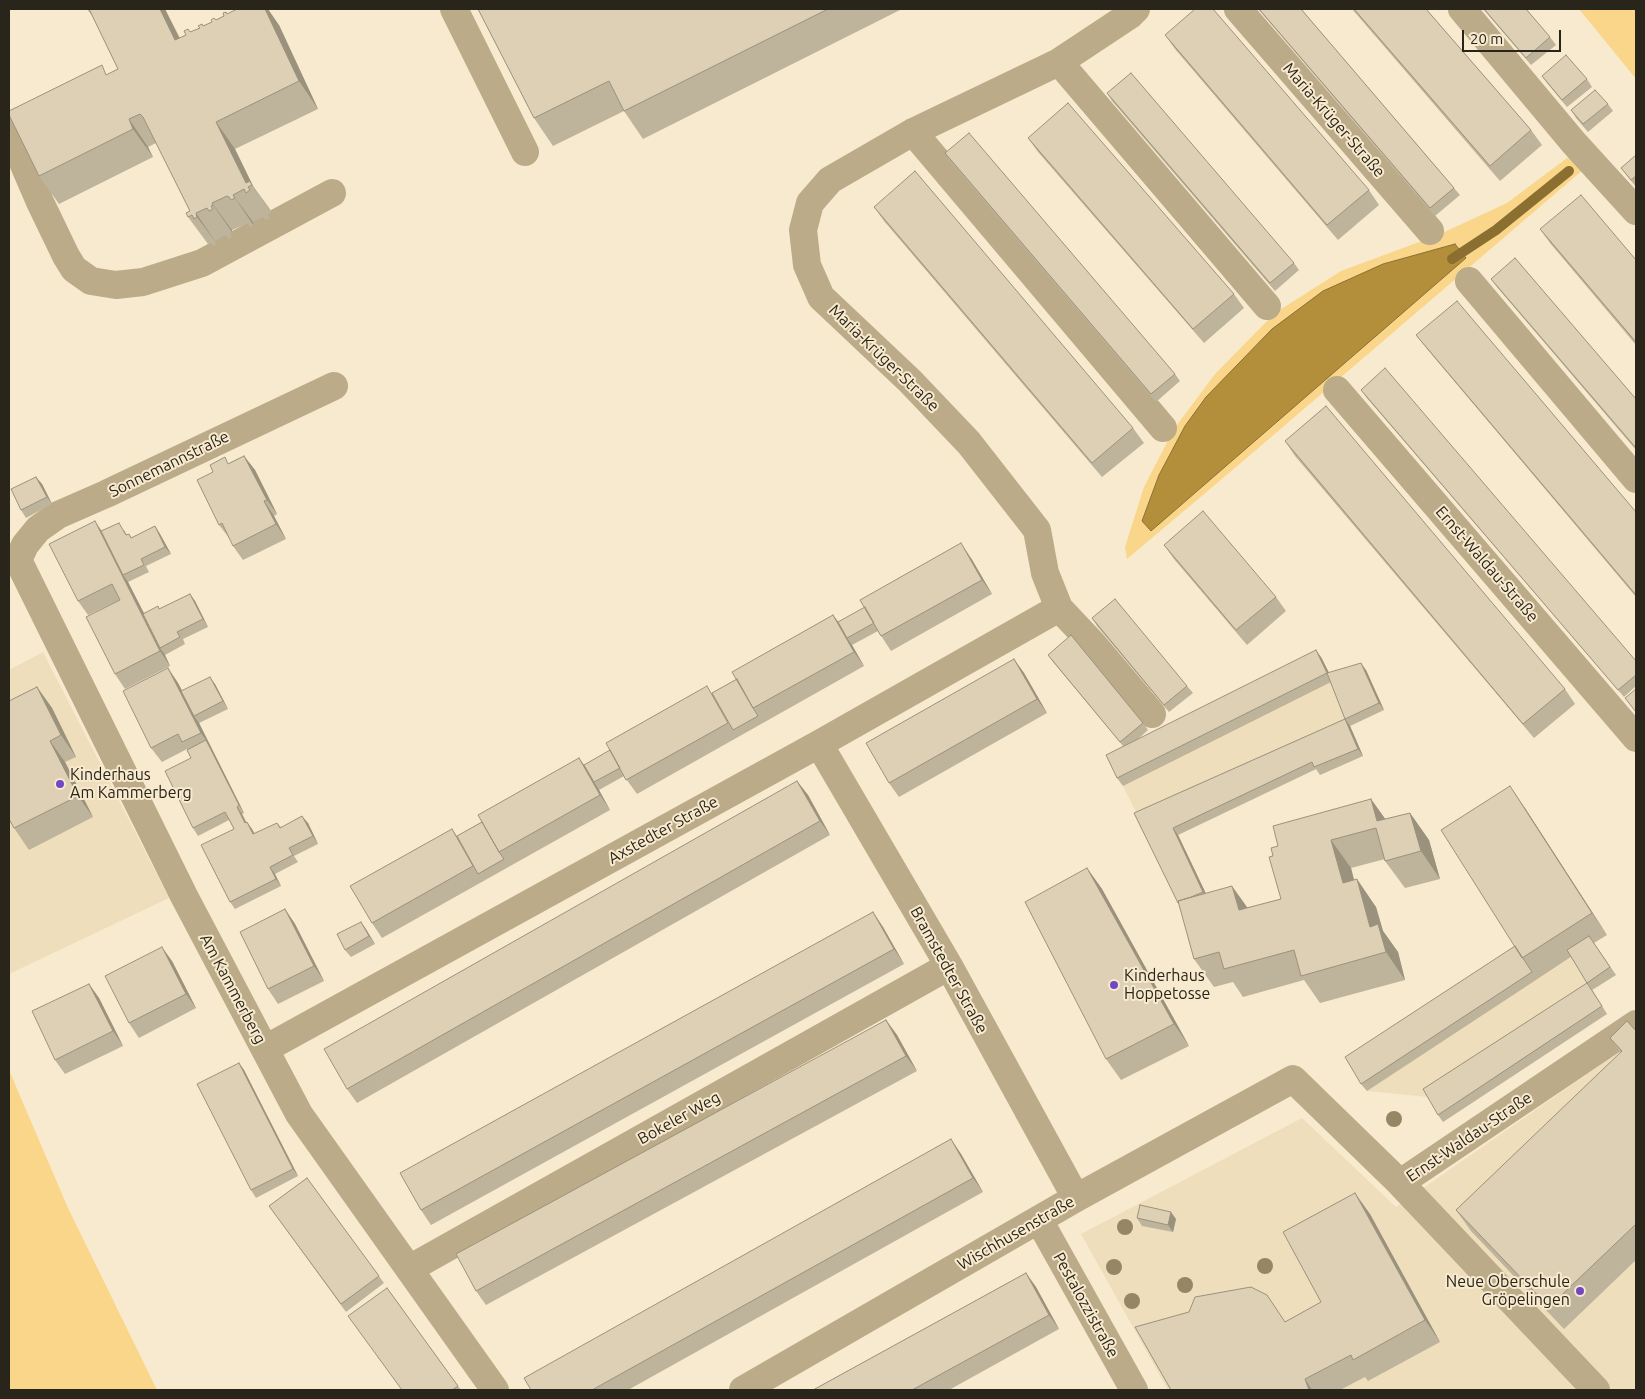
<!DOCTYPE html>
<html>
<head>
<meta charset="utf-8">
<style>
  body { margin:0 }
  #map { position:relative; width:1645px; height:1399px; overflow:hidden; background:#f8eace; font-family:Ubuntu,sans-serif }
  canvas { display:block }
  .frame { position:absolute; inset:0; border:10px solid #2a251a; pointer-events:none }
  .scale { position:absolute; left:1462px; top:30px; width:99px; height:22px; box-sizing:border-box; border:2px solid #2a251a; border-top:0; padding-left:6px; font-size:15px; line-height:18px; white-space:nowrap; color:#2a251a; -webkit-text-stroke:4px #f8eace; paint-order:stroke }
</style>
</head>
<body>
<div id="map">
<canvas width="1645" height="1399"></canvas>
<div class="frame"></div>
<div class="scale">20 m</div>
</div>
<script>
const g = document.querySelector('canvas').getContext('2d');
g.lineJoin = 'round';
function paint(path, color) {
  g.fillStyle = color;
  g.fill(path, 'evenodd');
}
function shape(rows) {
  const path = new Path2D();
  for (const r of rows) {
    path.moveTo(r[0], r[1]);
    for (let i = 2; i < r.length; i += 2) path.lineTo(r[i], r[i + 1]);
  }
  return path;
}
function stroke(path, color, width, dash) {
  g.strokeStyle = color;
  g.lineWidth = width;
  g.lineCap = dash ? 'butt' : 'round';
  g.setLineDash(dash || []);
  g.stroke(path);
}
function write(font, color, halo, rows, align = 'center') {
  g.font = font + ' Ubuntu,sans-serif';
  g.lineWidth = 4;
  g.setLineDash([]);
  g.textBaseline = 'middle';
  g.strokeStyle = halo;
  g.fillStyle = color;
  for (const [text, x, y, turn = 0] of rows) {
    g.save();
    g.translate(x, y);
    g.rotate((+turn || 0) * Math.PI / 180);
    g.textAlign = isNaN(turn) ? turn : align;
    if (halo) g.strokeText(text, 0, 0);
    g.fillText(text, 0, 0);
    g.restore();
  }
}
const built = shape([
  [43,652,169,898,9,974,9,670],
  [1321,657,1333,681,1366,670,1384,710,1350,726,1363,756,1320,775,1317,769,1178,835,1209,900,1140,820,1111,762],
  [1594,943,1616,975,1593,990,1607,1014,1443,1122,1428,1097,1367,1091,1350,1064,1538,979],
  [1636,1040,1636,1390,1168,1390,1081,1234,1302,1118,1396,1207]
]);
const green = shape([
  [1579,9,1636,9,1636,79],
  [1571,155,1584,169,1242,462,1127,559,1125,547,1144,487,1174,429,1215,374,1275,313,1341,271,1438,235,1507,203],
  [1455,244,1465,257,1151,530,1142,521,1159,475,1185,426,1383,264],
  [9,1070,68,1208,157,1390,9,1390]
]);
const water = shape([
  [1455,244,1466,258,1151,531,1142,521,1159,475,1185,426,1206,397,1272,329,1323,291,1383,264,1455,244]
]);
const stream = shape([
  [1452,259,1496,230,1569,171]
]);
const minor = shape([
  [454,9,525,152],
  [1136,9,1130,15,1059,62,913,132,830,180,810,203,803,230,807,265,821,297,910,381,969,443,1037,530,1045,573,1059,608,1093,644,1152,714],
  [1238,9,1430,231],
  [1462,9,1574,143,1636,211],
  [1059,62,1267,306],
  [9,130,40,202,66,256,74,269,91,281,116,285,143,282,202,263,332,193],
  [913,132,1163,428],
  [1469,281,1636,479],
  [334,386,106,494,58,515,38,529,25,545,18,560,184,896,299,1114,495,1390],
  [1337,390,1636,738],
  [819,744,949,966,1076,1198],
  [265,1049,819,744,1059,608],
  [1400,1183,1596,1390],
  [1039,1220,1134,1390],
  [409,1269,949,966],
  [743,1390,1076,1198,1293,1079,1400,1183,1636,1024]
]);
const trees = [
  [1394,1119],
  [1125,1227],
  [1265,1266],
  [1114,1267],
  [1185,1285],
  [1132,1301]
];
const wall = shape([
  [87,9,165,9,180,38,200,28,202,24,204,26,227,14,279,25,318,109,235,149,253,186,270,209,271,213,268,215,270,218,266,220,263,217,253,222,254,226,250,227,248,224,246,224,232,230,232,232,230,233,232,237,228,239,226,235,215,241,217,244,213,246,211,243,208,244,188,217,190,211,156,143,148,147,153,157,59,204,39,176,108,74,118,69,93,17],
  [478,9,902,9,643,139,624,111,553,146,534,118],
  [1258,9,1301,9,1454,188,1460,195,1435,216],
  [1352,9,1426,9,1531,130,1542,145,1500,181],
  [1483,9,1526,9,1550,37,1556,45,1531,65],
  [1165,35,1369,190,1379,205,1338,240,1175,49],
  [1542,76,1587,79,1592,87,1567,107,1547,83],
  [1107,93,1294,263,1299,270,1275,291,1112,101],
  [1608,104,1613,111,1588,132,1576,118,1571,110],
  [1028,138,1234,294,1244,308,1204,343,1038,152],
  [945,153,1175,374,1180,381,1156,402,950,161],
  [1636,155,1636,187,1621,168],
  [874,207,1133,428,1144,443,1102,477,884,221],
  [1540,229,1636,260,1636,345,1550,243],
  [1491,279,1636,399,1636,450,1496,286],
  [1416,335,1636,512,1636,597,1427,349],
  [1361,390,1636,661,1636,686,1624,697,1366,397],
  [1285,441,1565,689,1575,704,1534,738,1295,456],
  [244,456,255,470,277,514,274,516,286,539,243,560,233,546,230,539,219,525,229,463],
  [36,477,42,484,52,504,26,518,21,510],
  [155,526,160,534,171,554,146,566,149,572,128,582,144,613,160,609,190,594,195,601,208,627,183,639,185,644,165,655,170,666,125,689,115,674,120,600,88,615,78,601,102,531,124,530,127,535,129,534,132,538],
  [1164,545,1276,597,1286,611,1247,645,1174,559],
  [971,558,992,594,891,651,878,631,852,645,864,666,637,794,624,776,599,790,610,810,382,938,372,923,452,829,457,836,482,822,579,758,584,765,737,679,833,615,838,622],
  [1092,618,1187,686,1193,693,1169,712,1097,626],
  [1048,655,1143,723,1148,730,1137,740,1321,657,1329,673,1366,670,1384,710,1350,726,1363,756,1320,775,1316,769,1178,835,1206,894,1247,908,1281,899,1273,856,1278,846,1371,799,1385,819,1410,813,1429,840,1440,879,1405,888,1385,861,1385,859,1351,868,1354,880,1376,907,1383,931,1398,952,1405,980,1320,1003,1304,980,1243,997,1233,982,1214,987,1194,959,1180,906,1134,813,1345,719,1331,682,1123,786,1117,778,1123,746,1053,662],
  [1014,659,1024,673,1047,713,899,797,889,783],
  [168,668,178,683,182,691,215,684,228,709,199,723,244,813,242,814,246,822,247,822,255,834,277,823,281,827,308,823,318,844,294,856,298,862,275,874,281,886,235,909,230,902,234,829,229,820,198,836,193,828,191,758,187,749,162,762,151,748],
  [37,687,52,708,76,757,65,762,93,817,29,850,14,828,10,821,9,821,9,701],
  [797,781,808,795,830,835,357,1103,347,1089],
  [1525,808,1607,935,1594,943,1616,975,1592,990,1571,957,1367,1091,1361,1084,1515,946],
  [1087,868,1102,889,1189,1046,1121,1080,1106,1059],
  [285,909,295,924,324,981,278,1004,268,989],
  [873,912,883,927,904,964,431,1225,421,1210],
  [361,922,375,944,351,957,345,950],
  [172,961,196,1008,139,1038,129,1023],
  [89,984,99,998,123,1046,65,1074,55,1060],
  [1592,990,1607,1014,1443,1122,1438,1115],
  [886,1020,897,1035,917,1071,486,1305,476,1291],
  [1636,1031,1636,1260,1564,1329,1471,1231,1456,1210,1621,1053,1610,1038],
  [239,1063,244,1070,298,1176,256,1198,251,1190],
  [951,1139,961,1154,983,1192,628,1390,531,1390],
  [307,1178,384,1283,346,1312,269,1206],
  [1370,1214,1440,1342,1368,1381,1365,1377,1340,1390,1171,1390,1285,1322,1321,1302],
  [1137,1218,1176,1219,1173,1232,1142,1226],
  [1026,1273,1036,1287,1059,1329,949,1390,813,1390],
  [387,1288,461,1390,402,1390]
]);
const shadedWall = shape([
  [160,9,165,9,194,68,175,40],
  [265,9,268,9,279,25,318,109,299,81],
  [129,119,148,147,153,157,133,129],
  [216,122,235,149,253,186,271,213,252,185,246,183],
  [233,195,253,222,254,226,235,198],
  [212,203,232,230,232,232,213,205],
  [196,213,215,241,217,244,197,217],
  [244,456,255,470,277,514,267,500],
  [36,477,42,484,52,504,47,497],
  [264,501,274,516,286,539,276,524],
  [95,521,105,536,123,575,128,582,161,647,160,648,165,655,170,666,160,651],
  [155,526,160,534,171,554,165,547],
  [961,543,971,558,992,594,982,580],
  [190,594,195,601,208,627,203,619],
  [833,615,844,629,847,638,852,645,864,666,854,652],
  [1316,650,1321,657,1333,681,1327,673],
  [1014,659,1024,673,1047,713,1037,699],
  [1361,663,1366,670,1384,710,1379,703],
  [168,668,178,683,195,715,194,716,199,723,244,813,239,805,206,740,201,733],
  [210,677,215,684,228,709,223,701],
  [37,687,52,708,76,757,61,735],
  [1345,719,1350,726,1363,756,1358,749],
  [50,741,65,762,93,817,78,796],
  [579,758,589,772,594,782,599,790,610,810,600,795],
  [797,781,808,795,830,835,820,821],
  [1510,786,1525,808,1607,935,1592,913],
  [1371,799,1391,827,1377,821],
  [237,807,242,814,250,830,245,823],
  [1410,813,1429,840,1440,879,1421,851],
  [302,816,308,823,318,844,313,836],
  [247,822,252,829,259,842,253,834],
  [1173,828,1178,835,1209,900,1203,892],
  [1331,840,1351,868,1362,911,1343,883],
  [270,867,275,874,281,886,276,879],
  [1087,868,1102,889,1189,1046,1174,1024],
  [1357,879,1376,907,1383,931,1398,952,1405,980,1386,952,1370,927],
  [1232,886,1252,914,1239,910],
  [285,909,295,924,324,981,314,966],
  [873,912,883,927,904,964,894,949],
  [361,922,366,929,375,944,369,936],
  [162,947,172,961,196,1008,186,994],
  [89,984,99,998,123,1046,113,1031],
  [886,1020,897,1035,917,1071,906,1056],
  [239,1063,244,1070,298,1176,293,1169],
  [951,1139,961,1154,983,1192,973,1178],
  [1355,1193,1370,1214,1440,1342,1425,1320],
  [1171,1212,1176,1219,1173,1232,1168,1225],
  [1026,1273,1036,1287,1059,1329,1049,1315],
  [1305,1379,1312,1390,1309,1390]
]);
const building = shape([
  [89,9,160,9,175,40,186,35,184,31,188,29,190,32,200,28,198,26,202,24,203,26,212,22,211,20,214,18,216,20,224,16,223,13,226,12,227,14,237,9,265,9,299,81,216,122,246,183,250,181,252,185,248,187,250,190,246,193,244,189,233,195,235,198,231,200,229,197,227,196,212,203,213,205,211,206,213,209,209,211,207,208,196,213,197,217,194,219,192,215,188,217,186,213,190,211,143,117,140,114,129,119,133,129,39,176,9,115,9,111,102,65,106,75,118,69,89,9],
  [478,9,828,9,624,111,609,81,534,118,478,9],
  [1195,9,1213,9,1369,190,1327,225,1165,35,1195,9],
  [1259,9,1301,9,1454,188,1430,208,1259,9],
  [1354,9,1426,9,1531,130,1490,166,1354,9],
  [1484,9,1526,9,1550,37,1526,58,1484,9],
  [1566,55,1587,79,1562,100,1542,76,1566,55],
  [1131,73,1294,263,1270,283,1107,93,1131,73],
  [1595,90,1608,104,1583,124,1571,110,1595,90],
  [1068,103,1234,294,1193,329,1028,138,1068,103],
  [969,133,1175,374,1151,394,945,153,969,133],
  [1636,155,1636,176,1631,180,1621,168,1636,155],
  [915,171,1133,428,1092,463,874,207,915,171],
  [1581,195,1636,260,1636,342,1540,229,1581,195],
  [1515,258,1636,399,1636,448,1491,279,1515,258],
  [1457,301,1636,512,1636,595,1416,335,1457,301],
  [1385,368,1636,661,1636,675,1618,690,1361,390,1385,368],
  [1326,406,1565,689,1523,724,1285,441,1326,406],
  [244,456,267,500,264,501,276,524,233,546,222,523,219,525,197,480,213,472,210,465,225,457,228,464,244,456],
  [36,477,47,497,21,510,11,489,36,477],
  [1203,511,1276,597,1236,630,1164,545,1203,511],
  [95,521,160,651,115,674,86,617,120,600,112,584,78,601,49,544,95,521],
  [119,523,126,535,129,534,131,538,155,526,165,547,141,559,144,565,123,575,101,531,119,523],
  [961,543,982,580,881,636,860,600,961,543],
  [190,594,203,619,177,632,180,637,160,648,143,614,158,606,159,609,190,594],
  [1115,599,1187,686,1164,705,1092,618,1115,599],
  [865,607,874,623,847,638,838,622,865,607],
  [833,615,854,652,753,708,732,672,833,615],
  [1071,635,1143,723,1120,742,1048,655,1071,635],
  [1316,650,1327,673,1361,663,1379,703,1345,719,1327,673,1117,778,1106,755,1316,650],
  [1014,659,1037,699,889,783,866,743,1014,659],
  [168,668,201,733,182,742,178,734,151,748,123,691,168,668],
  [210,677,223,701,194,716,181,691,210,677],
  [737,679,753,708,758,716,733,730,712,693,737,679],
  [707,686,728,723,626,780,606,743,707,686],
  [37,687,61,735,50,741,78,796,14,828,9,819,9,701,37,687],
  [1636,689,1636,712,1625,698,1636,689],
  [1345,719,1358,749,1314,767,1312,762,1173,828,1203,892,1191,897,1178,901,1179,903,1178,903,1134,813,1345,719],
  [206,740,239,805,237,807,245,823,247,822,253,834,277,823,280,828,302,816,313,836,289,848,293,855,270,867,276,879,230,902,201,845,234,829,230,821,225,812,193,828,165,771,191,758,187,750,206,740],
  [610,750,620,768,594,782,584,765,610,750],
  [579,758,600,795,499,852,478,815,579,758],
  [797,781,820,821,347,1089,324,1049,797,781],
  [1510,786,1592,913,1522,958,1441,830,1510,786],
  [1371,799,1377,821,1410,813,1421,851,1385,861,1376,828,1331,840,1343,883,1357,879,1370,927,1378,924,1386,952,1301,976,1294,950,1224,969,1219,952,1194,959,1178,901,1232,886,1239,910,1281,899,1269,857,1273,856,1271,848,1278,846,1273,826,1371,799],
  [482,822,499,852,504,859,478,874,457,836,482,822],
  [452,829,473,866,372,923,350,886,452,829],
  [1087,868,1174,1024,1106,1059,1025,902,1087,868],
  [285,909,314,966,268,989,240,932,285,909],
  [873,912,894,949,421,1210,400,1173,873,912],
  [361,922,369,936,345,950,337,934,361,922],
  [1589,936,1610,967,1587,983,1567,950,1589,936],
  [1515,946,1532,972,1361,1084,1345,1057,1515,946],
  [162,947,186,994,129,1023,105,976,162,947],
  [1587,983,1602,1006,1438,1115,1423,1089,1587,983],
  [89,984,113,1031,55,1060,32,1011,89,984],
  [886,1020,906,1056,476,1291,456,1254,886,1020],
  [1627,1021,1636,1031,1636,1224,1549,1307,1456,1210,1622,1051,1610,1038,1627,1021],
  [239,1063,293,1169,251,1190,197,1084,239,1063],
  [951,1139,973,1178,592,1390,531,1390,524,1378,951,1139],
  [307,1178,379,1276,341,1304,269,1206,307,1178],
  [1355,1193,1425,1320,1353,1360,1351,1355,1305,1379,1309,1390,1171,1390,1135,1327,1189,1312,1195,1297,1251,1287,1267,1295,1285,1322,1321,1302,1283,1232,1355,1193],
  [1140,1205,1171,1212,1168,1225,1137,1218,1140,1205],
  [1026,1273,1049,1315,912,1390,813,1390,1026,1273],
  [387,1288,458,1386,452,1390,402,1390,348,1316,387,1288]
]);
const markers = [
  [60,784,5,"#7148c1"],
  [1114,985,5,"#7148c1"],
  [1580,1291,5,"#7148c1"]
];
const streetNames = [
  ["Maria-Krüger-Straße",1334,120,49],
  ["Maria-Krüger-Straße",884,358,44],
  ["Sonnemannstraße",169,464,-26],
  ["Ernst-Waldau-Straße",1487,564,49],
  ["Axstedter Straße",663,830,-29],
  ["Bramstedter Straße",949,970,61],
  ["Am Kammerberg",233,989,62],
  ["Bokeler Weg",679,1118,-29],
  ["Ernst-Waldau-Straße",1469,1137,-34],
  ["Wischhusenstraße",1016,1233,-30],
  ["Pestalozzistraße",1086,1305,61]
];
const poiNames = [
  ["Kinderhaus",70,775],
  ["Am Kammerberg",70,793],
  ["Kinderhaus",1124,976],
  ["Hoppetosse",1124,994],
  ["Neue Oberschule",1570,1282,"right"],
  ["Gröpelingen",1570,1300,"right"]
];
paint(built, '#efdebb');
paint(green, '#f9d68a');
paint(water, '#b48f3b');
stroke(water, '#8b6f31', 1);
stroke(stream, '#8b6f31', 10);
stroke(minor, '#bbab89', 28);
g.fillStyle = '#958666';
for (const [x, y] of trees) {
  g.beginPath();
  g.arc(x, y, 8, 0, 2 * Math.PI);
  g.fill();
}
paint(wall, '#beb39b');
paint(shadedWall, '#9b927e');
paint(building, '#ddd0b4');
stroke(building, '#9b927e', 1);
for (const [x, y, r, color] of markers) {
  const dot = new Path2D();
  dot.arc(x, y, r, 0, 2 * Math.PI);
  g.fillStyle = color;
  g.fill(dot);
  stroke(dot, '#f8eace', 2);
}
write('16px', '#2a251a', '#f8eace', streetNames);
write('16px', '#2a251a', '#f8eace', poiNames, 'left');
</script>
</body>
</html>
